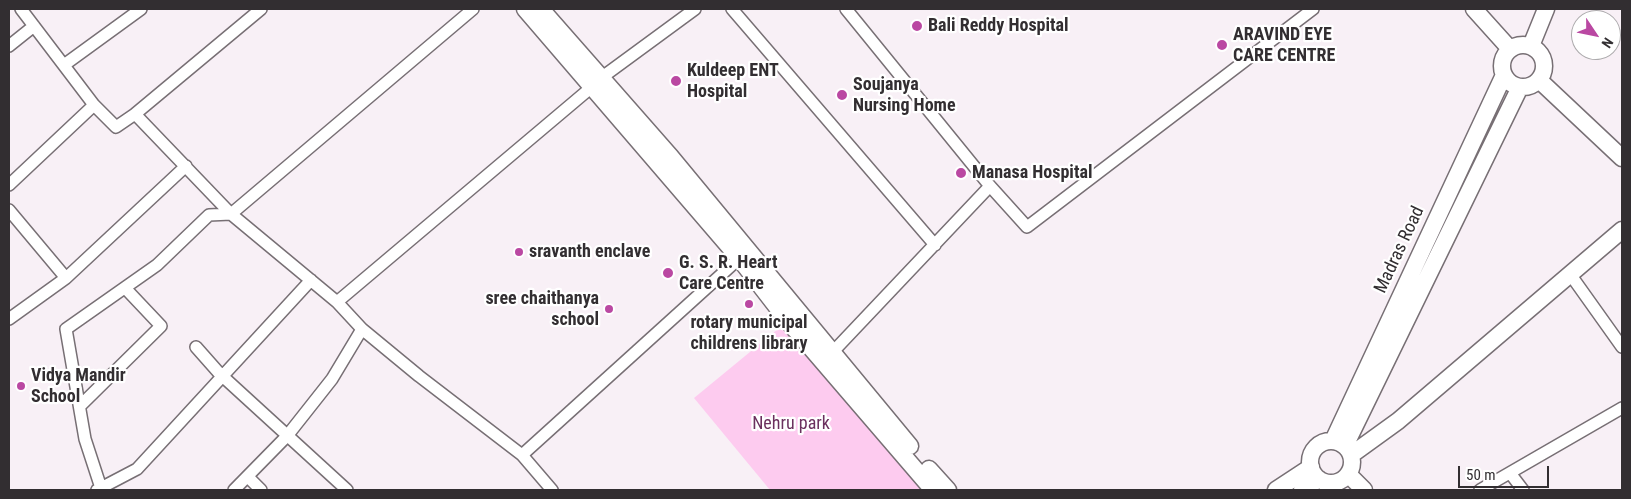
<!DOCTYPE html>
<html>
<head>
<meta charset="utf-8">
<style>
  body { margin:0 }
  #map { position:relative; width:1631px; height:499px; overflow:hidden; background:#f8f0f6; font-family:"Roboto Condensed",sans-serif }
  canvas { display:block }
  .frame { position:absolute; inset:0; border:10px solid #322e31; pointer-events:none }
  .north { position:absolute; left:1571px; top:10px; width:50px; height:50px; box-sizing:border-box; background:#fff; border:1px solid #adabad; border-radius:50%; rotate:124deg; font-size:14px; font-weight:700; line-height:20px; text-align:center; color:#322e31 }
  .north::after { content:''; display:block; margin:auto; width:18px; height:22px; background:#ba48a2; clip-path:polygon(50% 0,100% 100%,50% 72%,0 100%) }
  .scale { position:absolute; left:1458px; top:466px; width:91px; height:22px; box-sizing:border-box; border:2px solid #322e31; border-top:0; padding-left:6px; font-size:15px; line-height:18px; white-space:nowrap; color:#322e31; -webkit-text-stroke:4px #fff; paint-order:stroke }
</style>
</head>
<body>
<div id="map">
<canvas width="1631" height="499"></canvas>
<div class="frame"></div>
<div class="north">N</div>
<div class="scale">50 m</div>
</div>
<script>
const g = document.querySelector('canvas').getContext('2d');
g.lineJoin = 'round';
function paint(path, color) {
  g.fillStyle = color;
  g.fill(path, 'evenodd');
}
function shape(rows) {
  const path = new Path2D();
  for (const r of rows) {
    if (r.length === 3) {
      path.moveTo(r[0] + r[2], r[1]);
      path.arc(r[0], r[1], r[2], 0, 2 * Math.PI);
      continue;
    }
    path.moveTo(r[0], r[1]);
    for (let i = 2; i < r.length; i += 2) path.lineTo(r[i], r[i + 1]);
  }
  return path;
}
function stroke(path, color, width, dash) {
  g.strokeStyle = color;
  g.lineWidth = width;
  g.lineCap = dash ? 'butt' : 'round';
  g.setLineDash(dash || []);
  g.stroke(path);
}
function write(font, color, halo, rows, align = 'center') {
  g.font = font + ' "Roboto Condensed",sans-serif';
  g.lineWidth = 4.5;
  g.setLineDash([]);
  g.textBaseline = 'middle';
  g.strokeStyle = halo;
  g.fillStyle = color;
  for (const [text, x, y, turn = 0] of rows) {
    g.save();
    g.translate(x, y);
    g.rotate((+turn || 0) * Math.PI / 180);
    g.textAlign = isNaN(turn) ? turn : align;
    if (halo) g.strokeText(text, 0, 0);
    g.fillText(text, 0, 0);
    g.restore();
  }
}
const green = shape([
  [784,324,921,490,770,490,694,398]
]);
const street = shape([
  [21,9,94,105],
  [732,9,935,245],
  [846,9,990,186,1027,227,1313,9],
  [9,46,34,26],
  [64,65,141,9],
  [601,78,695,9],
  [9,185,94,105,116,127,135,114],
  [9,210,66,278],
  [231,214,135,114,261,9],
  [1570,274,1622,347],
  [337,302,231,214,473,9],
  [9,319,66,278,186,166],
  [362,329,419,376,522,455,744,254],
  [196,347,219,373,347,490],
  [828,357,990,186],
  [80,406,161,326,126,289],
  [522,455,552,490],
  [1510,473,1523,490],
  [248,477,261,490],
  [101,488,85,439,66,329,157,265,209,215,231,214],
  [97,490,137,469,311,280],
  [234,490,287,436,332,379,362,329,337,302,593,86],
  [1480,490,1622,408]
]);
const secondary = shape([
  [525,9,739,258,787,320,933,490],
  [541,9,671,157,910,446],
  [1474,9,1510,49],
  [1523,66,21],
  [1531,46,1546,9],
  [1539,80,1622,158],
  [1333,441,1504,75],
  [1331,462,21],
  [1345,446,1520,87],
  [1351,455,1398,421,1622,230],
  [929,469,948,490],
  [1353,479,1364,490],
  [1276,490,1311,467],
  [1302,490,1319,479]
]);
const markers = [
  [917,26,6,"#ba48a2"],
  [1222,45,6,"#ba48a2"],
  [676,81,6,"#ba48a2"],
  [842,95,6,"#ba48a2"],
  [961,173,6,"#ba48a2"],
  [519,252,5,"#ba48a2"],
  [668,273,6,"#ba48a2"],
  [749,304,5,"#ba48a2"],
  [609,309,5,"#ba48a2"],
  [21,386,5,"#ba48a2"]
];
const poiNames = [
  ["Bali Reddy Hospital",928,26],
  ["ARAVIND EYE",1233,35],
  ["CARE CENTRE",1233,56],
  ["Kuldeep ENT",687,71],
  ["Hospital",687,92],
  ["Soujanya",853,85],
  ["Nursing Home",853,106],
  ["Manasa Hospital",972,173],
  ["sravanth enclave",529,252],
  ["G. S. R. Heart",679,263],
  ["Care Centre",679,284],
  ["sree chaithanya",599,299,"right"],
  ["school",599,320,"right"],
  ["rotary municipal",749,323,"center"],
  ["childrens library",749,344,"center"],
  ["Vidya Mandir",31,376],
  ["School",31,397]
];
const streetNames = [
  ["Madras Road",1400,250,-65]
];
const parkNames = [
  ["Nehru park",791,424]
];
paint(green, '#fdcbef');
stroke(street, '#776f74', 14);
stroke(secondary, '#776f74', 19);
stroke(street, '#fff', 11);
stroke(secondary, '#fff', 16);
for (const [x, y, r, color] of markers) {
  const dot = new Path2D();
  dot.arc(x, y, r, 0, 2 * Math.PI);
  g.fillStyle = color;
  g.fill(dot);
  stroke(dot, '#fff', 2);
}
write('bold 18px', '#322e31', '#fff', poiNames, 'left');
write('18px', '#322e31', '#fff', streetNames);
write('18px', '#6b305e', '#fff', parkNames);
</script>
</body>
</html>
